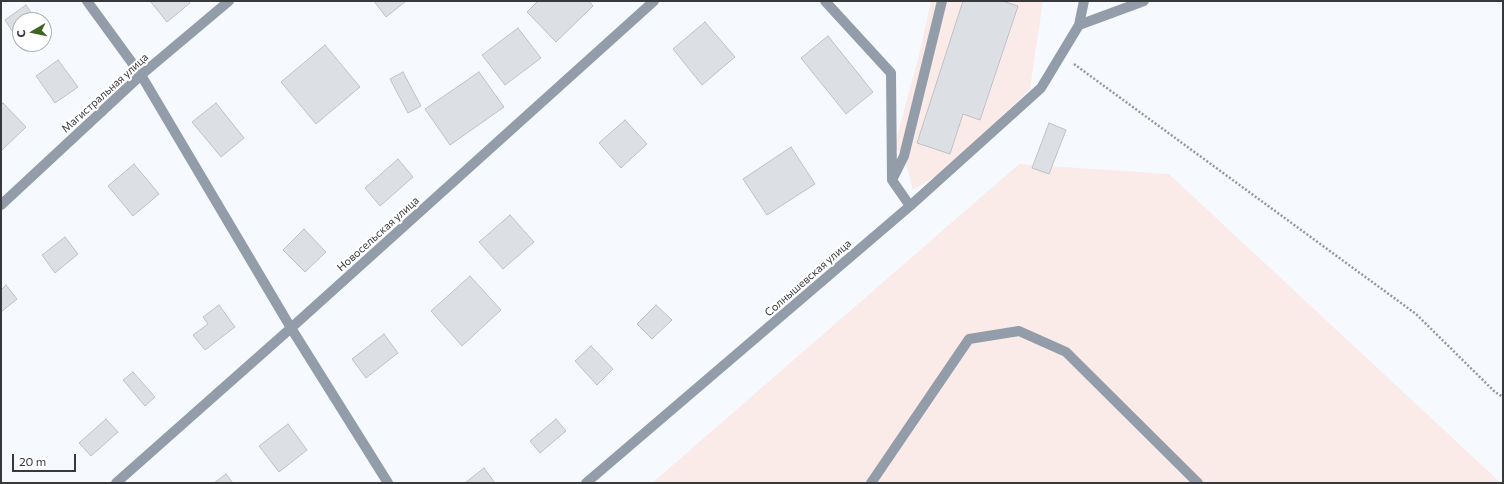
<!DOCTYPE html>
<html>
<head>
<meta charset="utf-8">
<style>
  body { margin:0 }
  #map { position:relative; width:1504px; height:484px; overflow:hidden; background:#f6faff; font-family:Commissioner,sans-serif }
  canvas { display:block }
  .frame { position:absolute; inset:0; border:2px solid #38393b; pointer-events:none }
  .north { position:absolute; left:12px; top:12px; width:40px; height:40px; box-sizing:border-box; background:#fff; border:1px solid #afb0b1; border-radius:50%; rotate:261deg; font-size:11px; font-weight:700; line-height:16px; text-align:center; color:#38393b }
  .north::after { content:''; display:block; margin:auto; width:14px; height:18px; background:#3e651f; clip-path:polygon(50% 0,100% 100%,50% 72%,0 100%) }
  .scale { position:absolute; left:12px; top:454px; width:64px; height:18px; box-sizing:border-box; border:2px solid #38393b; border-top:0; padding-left:5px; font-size:12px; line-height:14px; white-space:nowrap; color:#38393b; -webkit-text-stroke:3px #fff; paint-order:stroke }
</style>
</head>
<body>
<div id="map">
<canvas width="1504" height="484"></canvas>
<div class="frame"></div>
<div class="north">С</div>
<div class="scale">20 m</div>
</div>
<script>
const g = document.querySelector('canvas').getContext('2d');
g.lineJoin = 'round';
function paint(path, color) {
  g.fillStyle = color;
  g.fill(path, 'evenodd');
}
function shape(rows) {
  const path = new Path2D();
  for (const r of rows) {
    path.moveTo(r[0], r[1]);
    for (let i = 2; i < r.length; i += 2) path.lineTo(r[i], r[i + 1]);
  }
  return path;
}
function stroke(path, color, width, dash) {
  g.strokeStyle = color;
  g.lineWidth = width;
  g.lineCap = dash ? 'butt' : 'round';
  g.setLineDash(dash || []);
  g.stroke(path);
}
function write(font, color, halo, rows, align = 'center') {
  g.font = font + ' Commissioner,sans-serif';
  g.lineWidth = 4;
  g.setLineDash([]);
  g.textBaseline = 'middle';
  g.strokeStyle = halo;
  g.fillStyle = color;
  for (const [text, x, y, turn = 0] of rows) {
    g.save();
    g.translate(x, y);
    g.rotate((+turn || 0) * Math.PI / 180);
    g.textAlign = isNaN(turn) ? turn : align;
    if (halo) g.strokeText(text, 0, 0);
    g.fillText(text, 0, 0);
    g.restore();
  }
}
const industrial = shape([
  [931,1,1043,1,1030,89,946,170,913,190,904,156,894,147,918,59],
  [1019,164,1169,174,1501,483,652,483]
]);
const building = shape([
  [150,1,188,1,190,3,167,22,150,1],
  [374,1,406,1,386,17,374,1],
  [538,1,589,1,593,6,556,42,527,12,538,1],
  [963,1,1002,1,1018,6,980,120,963,114,950,154,917,143,963,1],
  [26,5,36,20,20,20,20,43,5,20,26,5],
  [705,22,735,57,702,85,673,49,705,22],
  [518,28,541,58,505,85,482,55,518,28],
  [828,36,873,92,846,114,801,58,828,36],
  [325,45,360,87,316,124,281,82,325,45],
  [58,60,78,87,55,103,36,76,58,60],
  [403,72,421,106,408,113,390,79,403,72],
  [479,72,504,107,450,145,425,109,479,72],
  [3,103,26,127,1,151,1,105,3,103],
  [216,103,244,138,221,157,192,122,216,103],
  [625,120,647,144,621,168,599,143,625,120],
  [1049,123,1066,130,1049,174,1032,168,1049,123],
  [791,147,815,184,767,215,743,179,791,147],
  [398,159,413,177,380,206,365,188,398,159],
  [134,164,159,194,133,216,108,186,134,164],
  [510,215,534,242,503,269,479,242,510,215],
  [304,229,326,252,305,272,283,250,304,229],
  [65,237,78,254,55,273,42,255,65,237],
  [470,276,501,310,462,346,431,311,470,276],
  [6,285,17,299,1,312,1,290,6,285],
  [219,305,235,327,205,350,193,335,208,324,203,317,219,305],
  [656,305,672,320,652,339,637,324,656,305],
  [384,334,398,353,366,378,352,359,384,334],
  [591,346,613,369,597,385,575,361,591,346],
  [133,372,155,397,145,406,123,380,133,372],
  [106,419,118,432,91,456,79,443,106,419],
  [556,419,566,431,540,453,530,441,556,419],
  [288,424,307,450,279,472,259,446,288,424],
  [484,468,495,483,465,483,484,468],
  [226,474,233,483,214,483,226,474]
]);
const path = shape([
  [1074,64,1416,314,1495,392,1503,397]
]);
const minor = shape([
  [87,1,141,75,291,328,388,483],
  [825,1,891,73,892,180,910,206],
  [1079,25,1144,1],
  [893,178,904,156,942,1],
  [1,205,141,75,229,1],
  [116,483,291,328,654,1],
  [586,483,910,206,1041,88,1079,25,1084,1],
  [871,483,969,339,1019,331,1066,352,1198,483]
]);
const streetNames = [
  ["Магистральная улица",105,93,-42],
  ["Новосельская улица",378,234,-42],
  ["Солнышевская улица",808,278,-41]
];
paint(industrial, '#fbebe8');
paint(building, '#dcdfe4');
stroke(building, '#bec1c5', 1);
stroke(path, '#95989b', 2.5, [2, 2]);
stroke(minor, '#939da9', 10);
write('11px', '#38393b', '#fff', streetNames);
</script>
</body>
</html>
